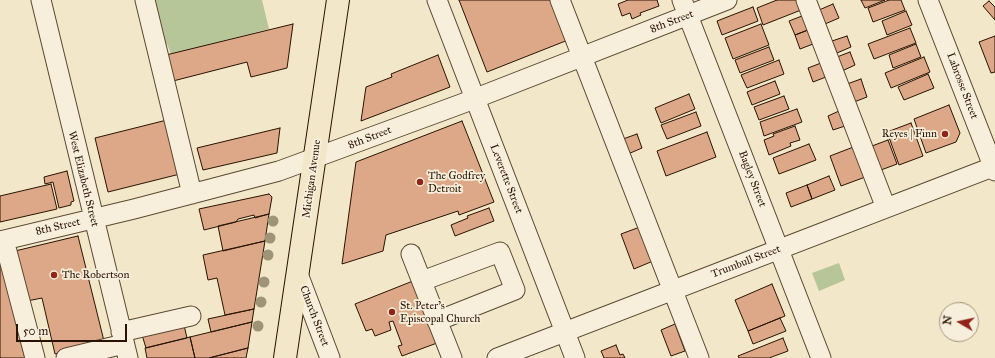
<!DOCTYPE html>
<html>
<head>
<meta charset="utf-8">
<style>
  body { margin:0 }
  #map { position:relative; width:995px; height:358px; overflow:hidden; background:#f2e7c8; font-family:"IM FELL Great Primer",serif }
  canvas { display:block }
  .north { position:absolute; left:939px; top:302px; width:40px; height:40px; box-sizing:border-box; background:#f7efdb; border:1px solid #a59783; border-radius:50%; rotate:279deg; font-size:11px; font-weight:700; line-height:16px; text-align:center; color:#291300 }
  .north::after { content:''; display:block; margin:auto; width:14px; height:18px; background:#8f2418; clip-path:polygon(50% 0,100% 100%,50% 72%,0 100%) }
  .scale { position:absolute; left:16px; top:324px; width:111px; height:18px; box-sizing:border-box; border:2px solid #291300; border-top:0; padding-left:5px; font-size:12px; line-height:14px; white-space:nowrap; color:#291300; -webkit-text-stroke:3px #f7efdb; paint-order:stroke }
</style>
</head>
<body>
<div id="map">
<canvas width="995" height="358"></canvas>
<div class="north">N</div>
<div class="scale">50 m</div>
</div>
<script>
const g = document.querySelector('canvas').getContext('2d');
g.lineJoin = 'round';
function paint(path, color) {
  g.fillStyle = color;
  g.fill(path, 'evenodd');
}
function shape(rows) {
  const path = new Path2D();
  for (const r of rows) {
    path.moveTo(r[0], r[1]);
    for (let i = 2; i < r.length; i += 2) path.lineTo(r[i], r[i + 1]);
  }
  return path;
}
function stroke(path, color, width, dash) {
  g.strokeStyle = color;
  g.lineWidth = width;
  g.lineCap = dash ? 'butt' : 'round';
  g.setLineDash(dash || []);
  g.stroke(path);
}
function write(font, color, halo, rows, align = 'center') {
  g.font = font + ' "IM FELL Great Primer",serif';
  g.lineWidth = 3.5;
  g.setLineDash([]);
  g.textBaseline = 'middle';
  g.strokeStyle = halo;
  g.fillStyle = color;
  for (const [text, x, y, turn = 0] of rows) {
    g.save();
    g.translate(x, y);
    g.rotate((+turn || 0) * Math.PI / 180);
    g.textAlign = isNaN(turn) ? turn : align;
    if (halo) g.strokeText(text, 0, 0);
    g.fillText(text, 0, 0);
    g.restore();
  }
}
const green = shape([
  [151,0,262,0,269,29,171,54,167,44,162,46],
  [839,263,845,280,819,291,812,273]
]);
const building = shape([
  [459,0,553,0,568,40,487,72,459,0],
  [628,0,657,0,659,6,640,13,641,15,632,19,630,13,622,16,618,4,628,0],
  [777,0,797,0,801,10,763,25,757,8,777,0],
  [861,0,885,0,865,8,861,0],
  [889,0,901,0,905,10,873,22,868,8,889,0],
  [989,1,995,7,995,20,983,6,989,1],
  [833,4,839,18,825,24,819,10,833,4],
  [753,7,758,21,722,35,717,21,753,7],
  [906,11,912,25,887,35,882,21,906,11],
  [802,16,808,30,795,35,789,21,802,16],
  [293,24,287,68,251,77,247,62,173,81,166,55,293,24],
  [761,24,769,45,733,59,725,38,761,24],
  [910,28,916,43,874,59,868,44,910,28],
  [808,30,813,44,800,49,795,35,808,30],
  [847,36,851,47,837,53,832,41,847,36],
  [995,36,995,72,991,73,979,42,995,36],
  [916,44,921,57,893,68,889,55,916,44],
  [769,47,774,60,740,73,735,60,769,47],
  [850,52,855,65,842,71,837,57,850,52],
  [438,55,450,87,361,121,366,87,392,77,391,74,438,55],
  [924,57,930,72,891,88,885,73,924,57],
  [779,60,784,74,747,88,741,75,779,60],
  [821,63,826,77,813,82,808,68,821,63],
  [928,74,934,88,904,100,898,87,928,74],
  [861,79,867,97,854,102,847,84,861,79],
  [775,81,780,94,752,105,747,92,775,81],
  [689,94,695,109,661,123,655,108,689,94],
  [784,96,789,109,759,120,754,107,784,96],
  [949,105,960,133,956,142,926,153,914,119,949,105],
  [797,109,802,122,764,136,760,122,797,109],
  [839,111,845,126,833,130,828,116,839,111],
  [696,112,701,126,667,139,661,125,696,112],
  [171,119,184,173,108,192,95,138,171,119],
  [462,121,494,202,459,215,458,211,386,235,383,251,342,264,356,162,462,121],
  [911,123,923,156,899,165,887,132,911,123],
  [795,126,800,140,790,143,791,146,769,155,764,140,774,136,773,134,795,126],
  [280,128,277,153,203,170,197,148,280,128],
  [707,132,716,157,666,176,657,151,707,132],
  [637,134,642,148,628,154,623,139,637,134],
  [888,140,897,164,881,170,872,146,888,140],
  [809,144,816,160,779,174,773,158,809,144],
  [856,146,868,176,841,186,830,156,856,146],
  [67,171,74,201,71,202,71,205,59,208,53,182,45,184,44,177,67,171],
  [829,176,835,190,812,199,807,185,829,176],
  [51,184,57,209,0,222,0,196,51,184],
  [807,185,812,199,791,207,786,193,807,185],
  [269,194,272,197,269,214,255,218,254,215,238,219,236,222,204,230,199,209,269,194],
  [489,208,494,221,455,236,451,225,468,218,467,216,489,208],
  [269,214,265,241,223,251,218,226,269,214],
  [640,227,653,261,634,269,621,234,640,227],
  [78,236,104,341,55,354,42,298,27,301,15,251,78,236],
  [265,241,254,309,225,315,217,278,208,280,203,255,265,241],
  [0,256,25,358,0,358,0,256],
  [413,281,437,343,402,356,398,346,402,345,393,321,389,322,391,330,375,336,372,329,366,331,355,304,413,281],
  [772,284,785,316,748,331,735,300,772,284],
  [254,309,252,322,211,332,208,319,254,309],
  [780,318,786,331,753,344,748,331,780,318],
  [252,322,248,348,209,358,195,358,190,337,252,322],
  [675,324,685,351,671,356,661,330,675,324],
  [184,325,187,338,146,348,142,335,184,325],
  [190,337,195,358,147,358,145,348,190,337],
  [783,338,788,351,769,358,739,358,738,356,783,338],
  [616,345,620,355,623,354,625,358,604,358,601,351,616,345],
  [248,348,246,358,209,358,248,348]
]);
const minor = shape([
  [41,0,128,358],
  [145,0,192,194],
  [437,0,575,358],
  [560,0,699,358],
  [682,0,821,358],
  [806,0,886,208],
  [928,0,995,171],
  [4,240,35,358],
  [0,241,134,209,279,171,461,104,727,0],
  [411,254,452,358],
  [298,274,330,358],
  [422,281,500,252,515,290,437,321],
  [121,332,191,316],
  [66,358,124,344],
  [497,358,995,166]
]);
const major = shape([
  [285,358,338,0]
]);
const trees = [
  [273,221],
  [270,238],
  [268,255],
  [264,282],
  [261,302],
  [258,326]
];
const markers = [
  [945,134,4,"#8f2418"],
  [420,182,4,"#8f2418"],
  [54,275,4,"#8f2418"],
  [392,312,4,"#8f2418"]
];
const streetNames = [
  ["8th Street",672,22,-21],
  ["Labrosse Street",962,86,69],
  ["8th Street",370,138,-21],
  ["West Elizabeth Street",83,179,76],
  ["Michigan Avenue",312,179,-82],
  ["Leverette Street",506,179,69],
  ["Bagley Street",752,179,69],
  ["8th Street",58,227,-13],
  ["Trumbull Street",746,262,-21],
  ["Church Street",314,316,69]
];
const poiNames = [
  ["Reyes | Finn",937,134,"right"],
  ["The Godfrey",428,176],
  ["Detroit",428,189],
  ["The Robertson",62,275],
  ["St. Peter's",400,306],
  ["Episcopal Church",400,319]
];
paint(green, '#b6c699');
paint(building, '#dca888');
stroke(building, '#291300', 1);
stroke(minor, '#5b4832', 21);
stroke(major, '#291300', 24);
stroke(minor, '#f7efdb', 19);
stroke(major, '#f2e7c8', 22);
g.fillStyle = '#9e9578';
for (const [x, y] of trees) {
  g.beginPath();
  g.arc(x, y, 5.5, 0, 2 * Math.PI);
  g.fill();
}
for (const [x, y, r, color] of markers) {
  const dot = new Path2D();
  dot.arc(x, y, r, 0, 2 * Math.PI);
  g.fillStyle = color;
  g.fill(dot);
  stroke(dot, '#f7efdb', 1.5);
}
write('11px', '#291300', '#f7efdb', streetNames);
write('11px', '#291300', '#f7efdb', poiNames, 'left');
</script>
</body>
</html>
